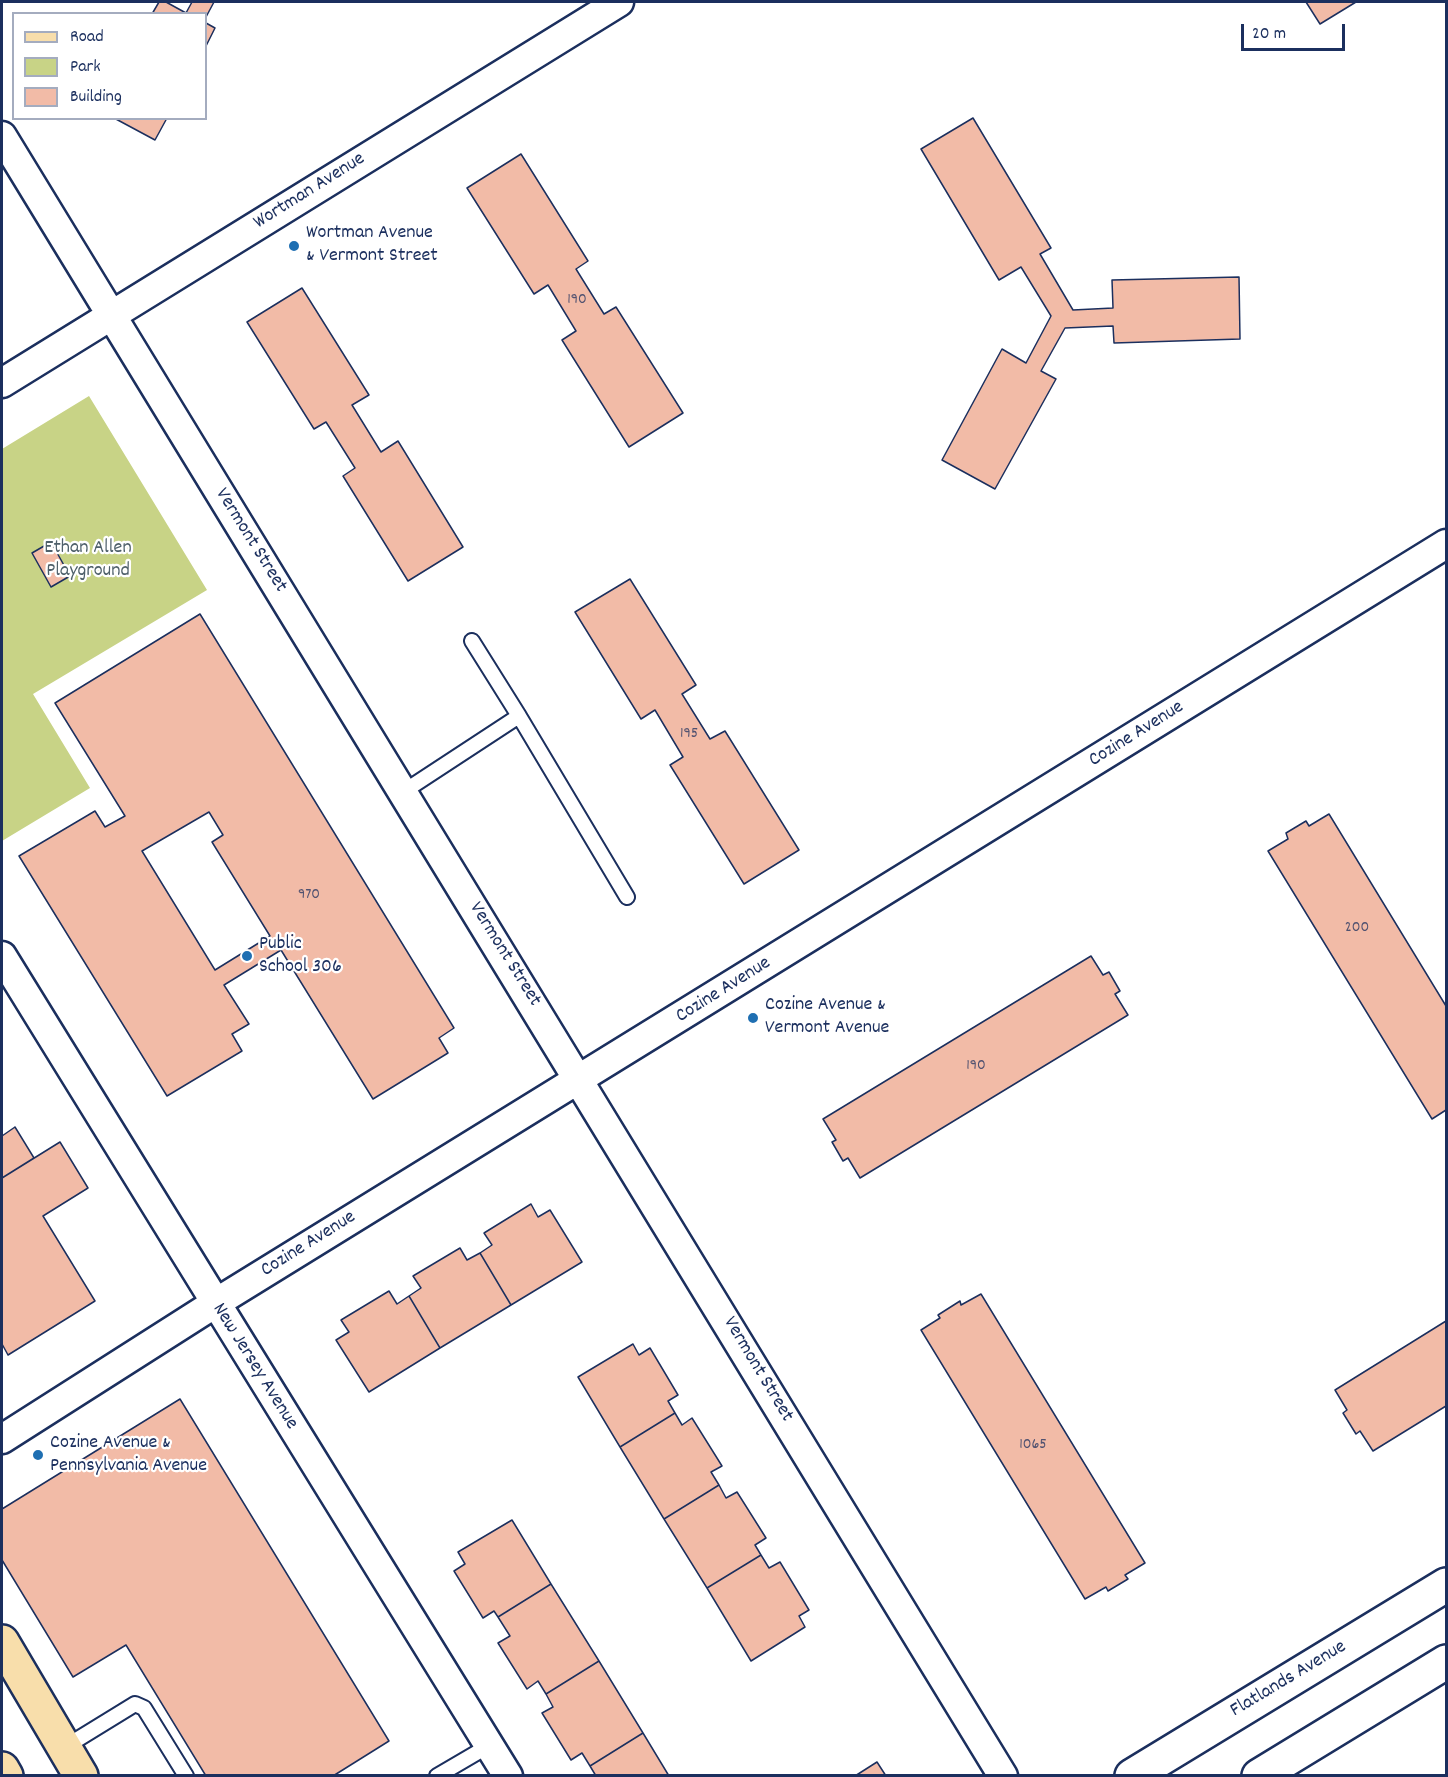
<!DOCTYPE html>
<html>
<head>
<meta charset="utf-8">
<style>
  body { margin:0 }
  #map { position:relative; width:1448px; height:1777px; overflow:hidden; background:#fff; font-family:Dekko,sans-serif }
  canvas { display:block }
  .frame { position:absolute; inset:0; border:3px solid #1b2f5e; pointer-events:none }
  .legend { position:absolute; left:12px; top:12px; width:195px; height:108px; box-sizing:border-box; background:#fff; border:2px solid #a4acbf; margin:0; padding:8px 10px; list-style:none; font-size:18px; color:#1b2f5e }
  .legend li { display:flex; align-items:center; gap:12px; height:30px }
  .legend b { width:30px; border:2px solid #a4acbf }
  .scale { position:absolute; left:1241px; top:24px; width:104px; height:27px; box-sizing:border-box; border:3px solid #1b2f5e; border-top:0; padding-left:8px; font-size:18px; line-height:21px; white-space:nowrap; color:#1b2f5e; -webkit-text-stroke:4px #fff; paint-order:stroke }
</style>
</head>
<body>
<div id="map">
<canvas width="1448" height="1777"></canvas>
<div class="frame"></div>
<ul class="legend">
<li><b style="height:8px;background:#f8deab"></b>Road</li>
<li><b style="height:16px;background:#c8d386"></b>Park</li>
<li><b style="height:16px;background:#f2bba7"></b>Building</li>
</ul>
<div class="scale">20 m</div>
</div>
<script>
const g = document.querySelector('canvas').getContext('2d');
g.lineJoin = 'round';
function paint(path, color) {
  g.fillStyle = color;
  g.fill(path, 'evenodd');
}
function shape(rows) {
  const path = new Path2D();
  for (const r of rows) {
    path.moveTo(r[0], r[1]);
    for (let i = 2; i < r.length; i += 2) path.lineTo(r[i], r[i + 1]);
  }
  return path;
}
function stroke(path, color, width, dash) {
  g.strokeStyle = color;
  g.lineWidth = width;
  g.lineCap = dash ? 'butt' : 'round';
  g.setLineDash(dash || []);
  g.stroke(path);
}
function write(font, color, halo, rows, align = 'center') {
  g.font = font + ' Dekko,sans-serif';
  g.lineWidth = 4.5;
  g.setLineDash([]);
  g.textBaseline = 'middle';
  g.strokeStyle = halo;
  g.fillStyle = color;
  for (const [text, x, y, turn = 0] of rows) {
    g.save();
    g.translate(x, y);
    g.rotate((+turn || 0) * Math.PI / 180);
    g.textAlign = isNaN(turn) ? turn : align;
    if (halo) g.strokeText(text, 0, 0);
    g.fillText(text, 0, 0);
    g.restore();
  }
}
const green = shape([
  [89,396,207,590,33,694,90,788,2,841,2,449]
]);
const building = shape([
  [159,2,166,2,186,13,192,2,214,2,206,17,206,14,152,14,159,2],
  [1306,2,1356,2,1320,24,1306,2],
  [206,23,215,28,206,46,206,23],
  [114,118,167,118,155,140,114,118],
  [973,118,1051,248,1040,254,1073,310,1113,308,1112,280,1239,277,1240,339,1114,343,1113,326,1065,328,1041,371,1056,379,995,489,942,460,1002,349,1026,363,1051,316,1021,267,999,280,921,149,973,118],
  [521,154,588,261,576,269,604,314,616,307,683,413,629,447,562,340,576,331,548,285,534,294,467,188,521,154],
  [302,288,369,395,352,405,381,452,398,441,463,547,408,581,343,476,355,468,326,422,314,429,247,322,302,288],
  [51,542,70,576,51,587,32,553,51,542],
  [630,579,696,685,682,694,710,739,725,731,799,850,744,884,670,765,683,757,655,710,641,719,575,612,630,579],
  [200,614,454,1028,439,1038,448,1053,373,1099,281,950,224,985,249,1024,232,1034,242,1051,167,1096,19,856,95,811,105,827,125,816,55,703,200,614],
  [209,812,223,835,212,842,270,936,215,970,142,851,209,812],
  [1329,814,1446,1006,1446,1110,1432,1119,1268,851,1288,839,1286,833,1306,821,1309,826,1329,814],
  [1091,956,1103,975,1109,972,1120,991,1115,994,1128,1015,860,1178,848,1158,843,1161,832,1142,836,1140,823,1119,1091,956],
  [15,1127,34,1158,2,1178,2,1136,15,1127],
  [60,1142,88,1188,43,1216,95,1301,8,1355,2,1344,2,1178,60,1142],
  [531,1204,538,1217,550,1210,582,1262,511,1305,480,1253,492,1245,484,1233,531,1204],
  [460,1248,467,1260,480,1253,511,1305,440,1348,409,1296,421,1288,413,1276,460,1248],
  [389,1291,397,1304,409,1296,440,1348,369,1392,336,1340,349,1332,341,1320,389,1291],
  [981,1294,1145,1563,1125,1575,1128,1579,1108,1591,1106,1587,1085,1599,921,1330,940,1318,938,1315,960,1301,961,1305,981,1294],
  [1446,1321,1446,1406,1373,1451,1360,1431,1356,1434,1343,1413,1347,1410,1335,1390,1446,1321],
  [633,1344,639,1355,650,1348,678,1395,668,1401,675,1413,620,1447,578,1377,633,1344],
  [180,1399,389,1741,333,1776,206,1776,126,1645,73,1677,2,1560,2,1509,180,1399],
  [675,1413,682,1425,692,1418,722,1466,711,1472,719,1485,664,1519,620,1447,675,1413],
  [719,1485,726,1498,737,1492,766,1538,755,1545,761,1555,707,1588,664,1519,719,1485],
  [512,1520,551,1584,498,1617,494,1611,483,1618,454,1571,465,1564,458,1552,512,1520],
  [761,1555,769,1568,780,1562,809,1610,799,1616,805,1627,751,1661,707,1588,761,1555],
  [551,1584,599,1661,546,1694,538,1681,527,1689,498,1643,510,1636,498,1617,551,1584],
  [599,1661,643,1733,590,1766,582,1753,571,1760,542,1713,553,1707,546,1694,599,1661],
  [643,1733,669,1776,596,1776,590,1766,643,1733],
  [877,1762,886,1776,855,1776,877,1762]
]);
const service = shape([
  [472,641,519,716],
  [403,792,519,716,627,897],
  [65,1747,135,1704,144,1708,186,1776],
  [437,1776,490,1745]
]);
const minor = shape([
  [2,136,1003,1776],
  [2,383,619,2],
  [2,956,508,1776],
  [2,1439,214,1304,1446,544]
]);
const secondary = shape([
  [1132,1776,1446,1585],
  [1259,1776,1446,1662]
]);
const primary = shape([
  [2,1642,81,1776],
  [2,1769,6,1776]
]);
const markers = [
  [294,246,6,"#1f6fb2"],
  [247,956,6,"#1f6fb2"],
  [753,1018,6,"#1f6fb2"],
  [38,1455,6,"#1f6fb2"]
];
const numberNames = [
  ["190",577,301],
  ["195",689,735],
  ["970",309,896],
  ["200",1357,929],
  ["190",976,1067],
  ["1065",1033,1446]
];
const streetNames = [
  ["Wortman Avenue",310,192,-32],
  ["Vermont Street",250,541,58],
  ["Cozine Avenue",1137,735,-32],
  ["Vermont Street",504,955,58],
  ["Cozine Avenue",724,991,-32],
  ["Cozine Avenue",309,1245,-32],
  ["New Jersey Avenue",254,1367,58],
  ["Vermont Street",757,1370,59],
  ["Flatlands Avenue",1289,1680,-31]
];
const poiNames = [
  ["Wortman Avenue",306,234],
  ["& Vermont Street",306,257],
  ["Public",259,945],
  ["School 306",259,968],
  ["Cozine Avenue &",765,1006],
  ["Vermont Avenue",765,1029],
  ["Cozine Avenue &",50,1444],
  ["Pennsylvania Avenue",50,1467]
];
const parkNames = [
  ["Ethan Allen",88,549],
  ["Playground",88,572]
];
paint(green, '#c8d386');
paint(building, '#f2bba7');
stroke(building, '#1b2f5e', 1.5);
stroke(service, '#1b2f5e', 18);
stroke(minor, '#1b2f5e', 33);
stroke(secondary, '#1b2f5e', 38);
stroke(primary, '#1b2f5e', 38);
stroke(service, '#fff', 14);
stroke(minor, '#fff', 28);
stroke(secondary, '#fff', 33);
stroke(primary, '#f8deab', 33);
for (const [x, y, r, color] of markers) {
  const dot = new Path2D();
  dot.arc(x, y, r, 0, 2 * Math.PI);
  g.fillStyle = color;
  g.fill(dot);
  stroke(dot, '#fff', 2);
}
write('16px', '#515270', null, numberNames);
write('20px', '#1b2f5e', '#fff', streetNames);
write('20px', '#1b2f5e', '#fff', poiNames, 'left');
write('20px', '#4f606a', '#fff', parkNames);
</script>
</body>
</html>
